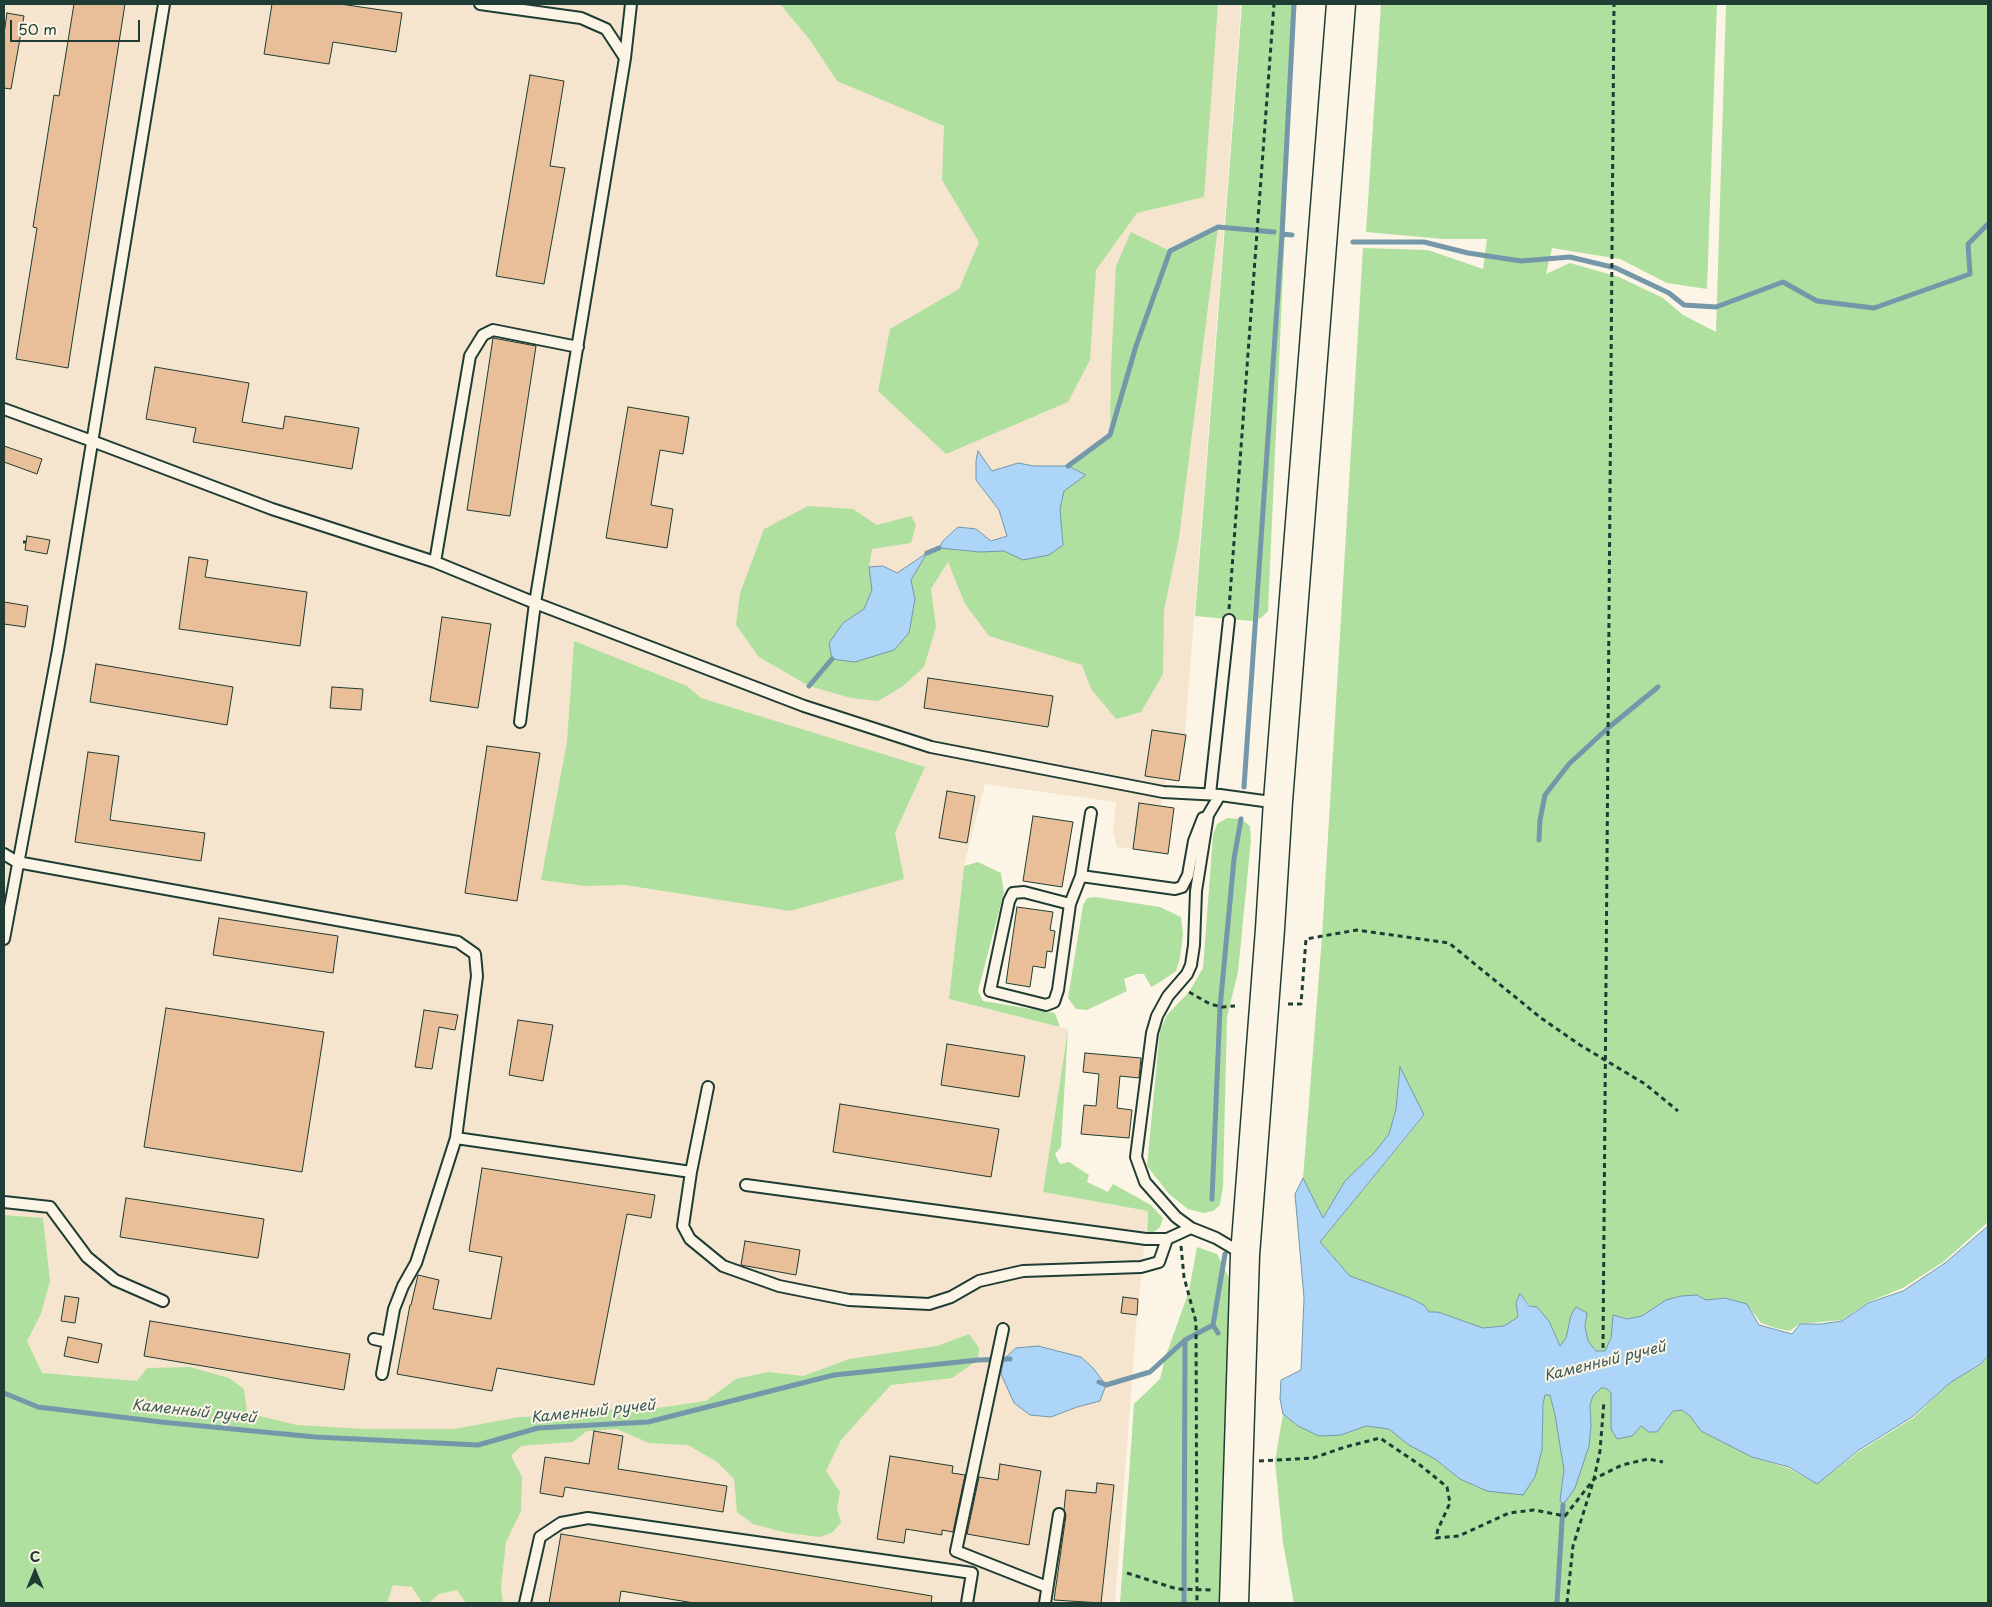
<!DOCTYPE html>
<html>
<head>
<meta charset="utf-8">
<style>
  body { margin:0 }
  #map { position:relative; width:1992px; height:1607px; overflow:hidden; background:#fcf5e5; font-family:"Playpen Sans",sans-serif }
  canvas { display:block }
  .frame { position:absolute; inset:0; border:5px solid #1f3d34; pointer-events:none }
  .north { position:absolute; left:10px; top:1547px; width:50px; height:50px; -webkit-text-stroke:4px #fcf5e5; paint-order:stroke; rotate:0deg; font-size:14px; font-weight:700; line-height:20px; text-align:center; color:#1f3d34 }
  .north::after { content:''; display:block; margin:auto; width:18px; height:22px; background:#1f3d34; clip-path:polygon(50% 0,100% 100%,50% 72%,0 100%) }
  .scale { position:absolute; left:10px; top:20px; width:130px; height:22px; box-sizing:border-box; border:2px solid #1f3d34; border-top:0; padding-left:6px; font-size:15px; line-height:18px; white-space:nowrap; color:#1f3d34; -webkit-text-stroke:4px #fcf5e5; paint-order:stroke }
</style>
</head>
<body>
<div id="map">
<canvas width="1992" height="1607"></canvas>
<div class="frame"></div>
<div class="north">С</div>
<div class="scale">50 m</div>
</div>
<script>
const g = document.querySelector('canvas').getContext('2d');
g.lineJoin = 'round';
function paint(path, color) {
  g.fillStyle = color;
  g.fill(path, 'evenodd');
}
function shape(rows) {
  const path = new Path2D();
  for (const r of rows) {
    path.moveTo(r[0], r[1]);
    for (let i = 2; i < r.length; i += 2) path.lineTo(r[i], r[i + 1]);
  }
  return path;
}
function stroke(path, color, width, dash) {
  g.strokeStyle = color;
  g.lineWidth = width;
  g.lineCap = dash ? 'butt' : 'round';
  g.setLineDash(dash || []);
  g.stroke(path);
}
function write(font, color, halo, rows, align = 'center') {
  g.font = font + ' "Playpen Sans",sans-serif';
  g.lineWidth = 4;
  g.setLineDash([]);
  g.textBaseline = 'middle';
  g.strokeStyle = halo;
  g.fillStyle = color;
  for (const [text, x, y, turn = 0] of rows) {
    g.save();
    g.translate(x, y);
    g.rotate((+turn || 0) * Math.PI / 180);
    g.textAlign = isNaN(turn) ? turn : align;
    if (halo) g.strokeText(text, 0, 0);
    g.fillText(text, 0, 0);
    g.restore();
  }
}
const built = shape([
  [4,4,1241,4,1185,735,1179,781,1166,780,1161,806,1174,808,1168,854,1117,847,1113,832,1116,802,985,784,964,866,949,999,1068,1029,1043,1192,1148,1211,1137,1315,1115,1603,4,1603]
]);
const green = shape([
  [780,4,1218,4,1204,197,1137,213,1096,270,1090,360,1068,402,946,454,878,391,890,329,959,289,979,242,942,180,944,126,837,81,810,40],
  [1242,4,1295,4,1268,611,1261,618,1251,621,1195,616],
  [1381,4,1717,4,1707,289,1667,283,1620,259,1552,248,1546,274,1570,263,1619,277,1663,298,1683,315,1716,332,1726,4,1988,4,1988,1220,1986,1224,1943,1262,1903,1288,1868,1302,1842,1320,1799,1324,1790,1331,1775,1328,1761,1323,1747,1304,1725,1298,1706,1300,1697,1295,1666,1301,1642,1316,1627,1319,1613,1315,1611,1338,1606,1351,1596,1351,1588,1341,1585,1326,1587,1313,1571,1315,1566,1338,1560,1347,1557,1339,1520,1293,1516,1303,1518,1317,1504,1326,1483,1328,1438,1312,1429,1312,1424,1305,1410,1298,1350,1276,1320,1242,1424,1116,1400,1069,1396,1109,1389,1134,1374,1153,1345,1181,1323,1219,1303,1178,1322,937,1363,248,1428,250,1483,269,1487,239,1443,239,1366,232],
  [1218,227,1179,538,1164,610,1163,674,1141,712,1116,719,1091,689,1082,665,989,636,965,604,948,562,931,589,936,627,924,667,903,686,878,701,851,698,809,686,759,657,736,625,740,593,764,529,808,506,853,509,877,525,911,516,916,525,911,543,872,549,869,567,872,590,864,609,843,623,876,655,894,650,909,633,915,599,911,580,927,553,939,548,980,552,1004,551,1023,560,1063,545,1060,509,1064,490,1086,475,1068,466,1110,434,1111,368,1116,266,1131,232,1170,251],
  [574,641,687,686,701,698,925,767,895,833,904,879,790,911,625,885,585,886,541,880,567,742],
  [1227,818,1241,819,1250,826,1251,840,1238,972,1227,1017,1223,1186,1220,1205,1213,1211,1203,1213,1188,1209,1169,1194,1147,1166,1160,1030,1167,1015,1189,992,1203,968,1213,835,1217,824],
  [978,862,1001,873,1004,892,978,991,983,1001,1055,1013,1060,1027,949,999,964,866],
  [1095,897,1160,907,1181,917,1183,934,1180,958,1176,971,1157,984,1151,987,1144,974,1137,974,1124,979,1127,991,1087,1010,1076,1009,1068,998,1083,905,1087,898],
  [1068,1029,1061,1147,1055,1154,1060,1164,1069,1162,1089,1175,1087,1182,1108,1192,1113,1184,1151,1205,1163,1218,1160,1227,1154,1232,1147,1234,1148,1211,1043,1192],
  [4,1215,43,1218,50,1281,41,1314,27,1341,42,1373,137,1381,147,1368,190,1367,229,1378,244,1389,247,1413,297,1425,365,1429,454,1429,519,1417,571,1416,613,1409,650,1409,706,1401,736,1379,768,1372,803,1376,849,1359,937,1346,969,1334,979,1348,978,1360,952,1378,891,1385,867,1411,841,1440,826,1471,840,1492,837,1509,841,1522,833,1532,820,1537,787,1533,753,1524,737,1512,734,1479,717,1462,688,1445,649,1443,617,1429,587,1431,573,1442,521,1446,511,1456,522,1477,521,1511,506,1542,501,1587,503,1603,466,1603,457,1590,439,1594,429,1603,422,1603,412,1587,393,1585,387,1603,4,1603],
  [1197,1247,1217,1254,1230,1280,1221,1603,1120,1603,1134,1404,1160,1379,1165,1358,1189,1291],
  [1988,1357,1988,1603,1294,1603,1283,1543,1275,1461,1283,1414,1298,1426,1341,1435,1366,1426,1389,1429,1409,1445,1435,1459,1460,1479,1487,1491,1541,1425,1545,1395,1550,1395,1555,1415,1564,1470,1560,1500,1575,1488,1589,1446,1591,1426,1590,1405,1593,1396,1601,1388,1606,1388,1611,1392,1611,1428,1632,1435,1641,1426,1666,1422,1673,1410,1682,1410,1690,1416,1701,1431,1752,1457,1788,1468,1817,1484,1860,1451,1913,1418,1951,1382,1981,1365]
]);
const water = shape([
  [978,451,992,471,1018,463,1034,466,1068,466,1086,475,1064,491,1060,509,1063,545,1049,555,1023,560,1004,551,980,552,939,548,943,541,958,527,976,529,991,541,1007,536,999,510,976,480,976,461,978,451],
  [927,553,911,580,915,599,909,633,894,650,855,662,832,659,829,643,843,623,864,609,872,590,869,567,883,566,897,573,927,553],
  [1400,1067,1424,1115,1320,1242,1350,1276,1410,1298,1424,1305,1429,1312,1438,1312,1483,1328,1504,1326,1518,1317,1516,1303,1520,1293,1529,1306,1537,1307,1549,1321,1560,1346,1566,1338,1571,1315,1576,1307,1587,1313,1585,1326,1588,1341,1596,1351,1605,1351,1611,1338,1613,1315,1627,1319,1642,1316,1666,1300,1681,1296,1697,1295,1706,1300,1725,1298,1747,1304,1759,1325,1792,1334,1800,1324,1821,1324,1842,1321,1868,1303,1903,1291,1945,1263,1988,1226,1988,1356,1981,1364,1951,1382,1912,1417,1859,1450,1817,1484,1789,1467,1752,1457,1701,1431,1690,1416,1682,1410,1673,1411,1657,1432,1649,1432,1641,1426,1632,1436,1617,1439,1611,1429,1611,1393,1606,1388,1601,1388,1593,1396,1590,1405,1591,1426,1589,1446,1575,1488,1563,1505,1560,1500,1564,1470,1555,1415,1550,1395,1545,1395,1543,1404,1542,1450,1535,1477,1523,1495,1487,1491,1460,1479,1435,1459,1409,1445,1389,1429,1366,1426,1341,1435,1319,1436,1298,1426,1283,1414,1280,1399,1281,1380,1301,1370,1304,1298,1295,1194,1303,1178,1323,1218,1345,1181,1374,1153,1389,1134,1396,1109,1400,1067],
  [1038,1346,1081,1357,1093,1368,1106,1385,1100,1401,1077,1407,1051,1417,1030,1415,1014,1403,1001,1374,1004,1359,1016,1348,1038,1346]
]);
const stream = shape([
  [1282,234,1292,235],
  [1353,242,1424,242,1468,253,1521,261,1570,257,1616,268,1669,293,1684,305,1716,307,1783,282,1817,301,1874,308,1970,274,1968,244,1988,224],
  [1068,466,1110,435,1136,346,1170,251,1218,227,1274,232],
  [927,553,939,548],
  [809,686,832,659],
  [1244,787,1282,234,1294,4],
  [1539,840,1540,820,1545,795,1569,764,1608,728,1658,687],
  [1212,1199,1220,1008,1234,859,1241,819],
  [1213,1325,1225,1254],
  [1099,1382,1106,1385,1150,1372,1185,1340,1213,1325,1218,1333],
  [4,1393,38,1407,161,1422,315,1437,478,1445,538,1428,648,1422,834,1375,978,1360,1010,1359],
  [1184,1603,1185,1340],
  [1557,1603,1563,1505]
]);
const building = shape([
  [74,4,125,4,68,368,16,359,37,228,33,227,54,95,59,96,74,4],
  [272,4,340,4,402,13,396,52,333,42,329,64,264,54,272,4],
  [7,13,24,16,11,89,4,88,4,34,7,13],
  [530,75,564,81,550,166,565,168,544,284,496,276,530,75],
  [493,338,536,346,510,516,467,510,493,338],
  [155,367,249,383,242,422,283,429,285,416,359,428,352,469,193,442,196,428,146,419,155,367],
  [628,407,689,417,683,454,660,450,651,505,673,509,667,548,606,538,628,407],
  [4,446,42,459,37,474,4,462,4,446],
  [27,536,50,540,47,554,25,550,27,536],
  [189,557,208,560,205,577,307,592,300,646,179,629,189,557],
  [4,602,28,606,25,627,4,624,4,602],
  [442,617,491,624,478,708,430,701,442,617],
  [96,664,233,687,227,725,90,702,96,664],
  [928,678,1053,696,1048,727,924,708,928,678],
  [332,687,363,689,361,710,330,708,332,687],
  [1152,730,1186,735,1179,781,1145,776,1152,730],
  [487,746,540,753,517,901,465,893,487,746],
  [88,752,119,756,110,820,205,833,201,861,75,842,88,752],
  [947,791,975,796,967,843,939,838,947,791],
  [1139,803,1174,808,1168,854,1133,849,1139,803],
  [1033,816,1073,822,1062,887,1023,881,1033,816],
  [1017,907,1053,912,1050,930,1055,931,1052,952,1047,951,1045,968,1033,966,1030,987,1006,983,1017,907],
  [219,918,338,936,333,973,213,955,219,918],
  [166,1008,324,1032,302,1172,144,1147,166,1008],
  [424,1010,458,1015,455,1030,439,1027,432,1069,415,1067,424,1010],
  [518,1020,553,1025,543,1081,509,1075,518,1020],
  [947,1044,1025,1056,1019,1097,941,1085,947,1044],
  [1085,1053,1141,1058,1139,1078,1120,1076,1117,1108,1132,1110,1129,1138,1081,1134,1084,1105,1096,1106,1099,1074,1083,1072,1085,1053],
  [840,1104,999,1129,991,1177,833,1152,840,1104],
  [482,1168,655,1195,651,1218,627,1214,594,1385,497,1368,492,1391,397,1374,410,1305,411,1305,418,1275,439,1280,433,1309,491,1319,502,1257,469,1251,482,1168],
  [126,1198,264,1219,258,1258,120,1237,126,1198],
  [745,1241,800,1250,796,1275,741,1265,745,1241],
  [65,1296,79,1298,75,1323,61,1321,65,1296],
  [1123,1297,1138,1299,1137,1315,1121,1313,1123,1297],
  [150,1321,350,1354,344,1390,144,1356,150,1321],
  [68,1337,102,1344,98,1363,64,1356,68,1337],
  [594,1431,623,1436,618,1469,727,1486,723,1512,565,1487,563,1497,540,1493,545,1457,589,1464,594,1431],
  [890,1456,953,1466,952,1473,965,1475,953,1532,942,1530,942,1535,906,1529,904,1543,877,1539,890,1456],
  [1000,1464,1041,1471,1029,1545,967,1534,979,1477,998,1480,1000,1464],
  [1097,1483,1114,1485,1101,1603,1054,1600,1066,1515,1064,1510,1066,1490,1096,1493,1097,1483],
  [561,1534,932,1596,931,1603,694,1603,621,1591,619,1603,549,1603,561,1534]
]);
const path = shape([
  [23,542,26,542],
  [1229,609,1274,4],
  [1189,992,1210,1004,1222,1007,1235,1006],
  [1288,1004,1301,1004,1306,939,1357,930,1449,943,1541,1018,1580,1045,1645,1084,1678,1111],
  [1181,1246,1184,1277,1196,1322,1197,1603],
  [1603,1348,1614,4],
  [1259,1461,1313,1458,1345,1447,1380,1438,1420,1465,1447,1487,1450,1503,1438,1529,1436,1538,1459,1536,1509,1513,1534,1510,1565,1516,1594,1479,1622,1465,1648,1459,1663,1462],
  [1127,1573,1177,1589,1214,1590],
  [1567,1603,1573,1546,1594,1479,1600,1451,1604,1401]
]);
const lane = shape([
  [480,4,581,18,606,29,625,58,535,603,520,722],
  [625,58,631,4],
  [4,409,92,441,272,509,435,562,535,603,804,706,931,747,1163,792,1220,795,1271,802,1278,801],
  [435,562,470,356,483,335,493,330,578,347],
  [1210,794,1229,620],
  [4,854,17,862,458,942,475,954,477,976,456,1138,416,1263,403,1286,394,1309,388,1342,374,1339],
  [1081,876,1175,889,1182,887,1188,875,1194,841,1203,818],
  [1070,904,1024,892,1013,893,1009,901,990,991,1046,1005,1054,1002,1058,990,1070,904,1081,876,1091,813],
  [4,939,58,650,164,4],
  [456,1138,691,1172,683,1226,690,1239,723,1266,779,1286,849,1300,929,1304,951,1297,979,1281,1023,1271,1141,1267,1159,1262,1167,1239,1191,1228,1216,1238,1243,1254],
  [691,1172,708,1087],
  [746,1185,1146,1239,1167,1239],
  [4,1202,50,1207,87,1257,115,1280,163,1301],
  [1191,1228,1176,1217,1145,1182,1136,1157,1152,1033,1157,1016,1168,996,1187,974,1191,965,1194,945,1196,891,1208,815,1220,795],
  [1003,1329,956,1551,1047,1587],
  [382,1374,388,1342],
  [525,1603,540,1537,561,1523,588,1518,972,1573,967,1603],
  [1045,1603,1059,1514]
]);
const secondary = shape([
  [1234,1603,1245,1255,1270,929,1278,801,1341,4]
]);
const waterNames = [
  ["Каменный ручей",1605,1362,-14],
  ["Каменный ручей",194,1412,6],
  ["Каменный ручей",593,1412,-6]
];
paint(built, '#f6e5ce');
paint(green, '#b0e09f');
paint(water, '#acd5f7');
stroke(water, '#7498a9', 1);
stroke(stream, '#7498a9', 5);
paint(building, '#e8bf98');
stroke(building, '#1f3d34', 1);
stroke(lane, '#1f3d34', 14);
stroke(secondary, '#1f3d34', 31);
stroke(path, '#1f3d34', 3, [5, 4]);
stroke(lane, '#fcf5e5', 10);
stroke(secondary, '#fcf5e5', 28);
write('italic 15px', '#3b5b5b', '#fcf5e5', waterNames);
</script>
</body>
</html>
